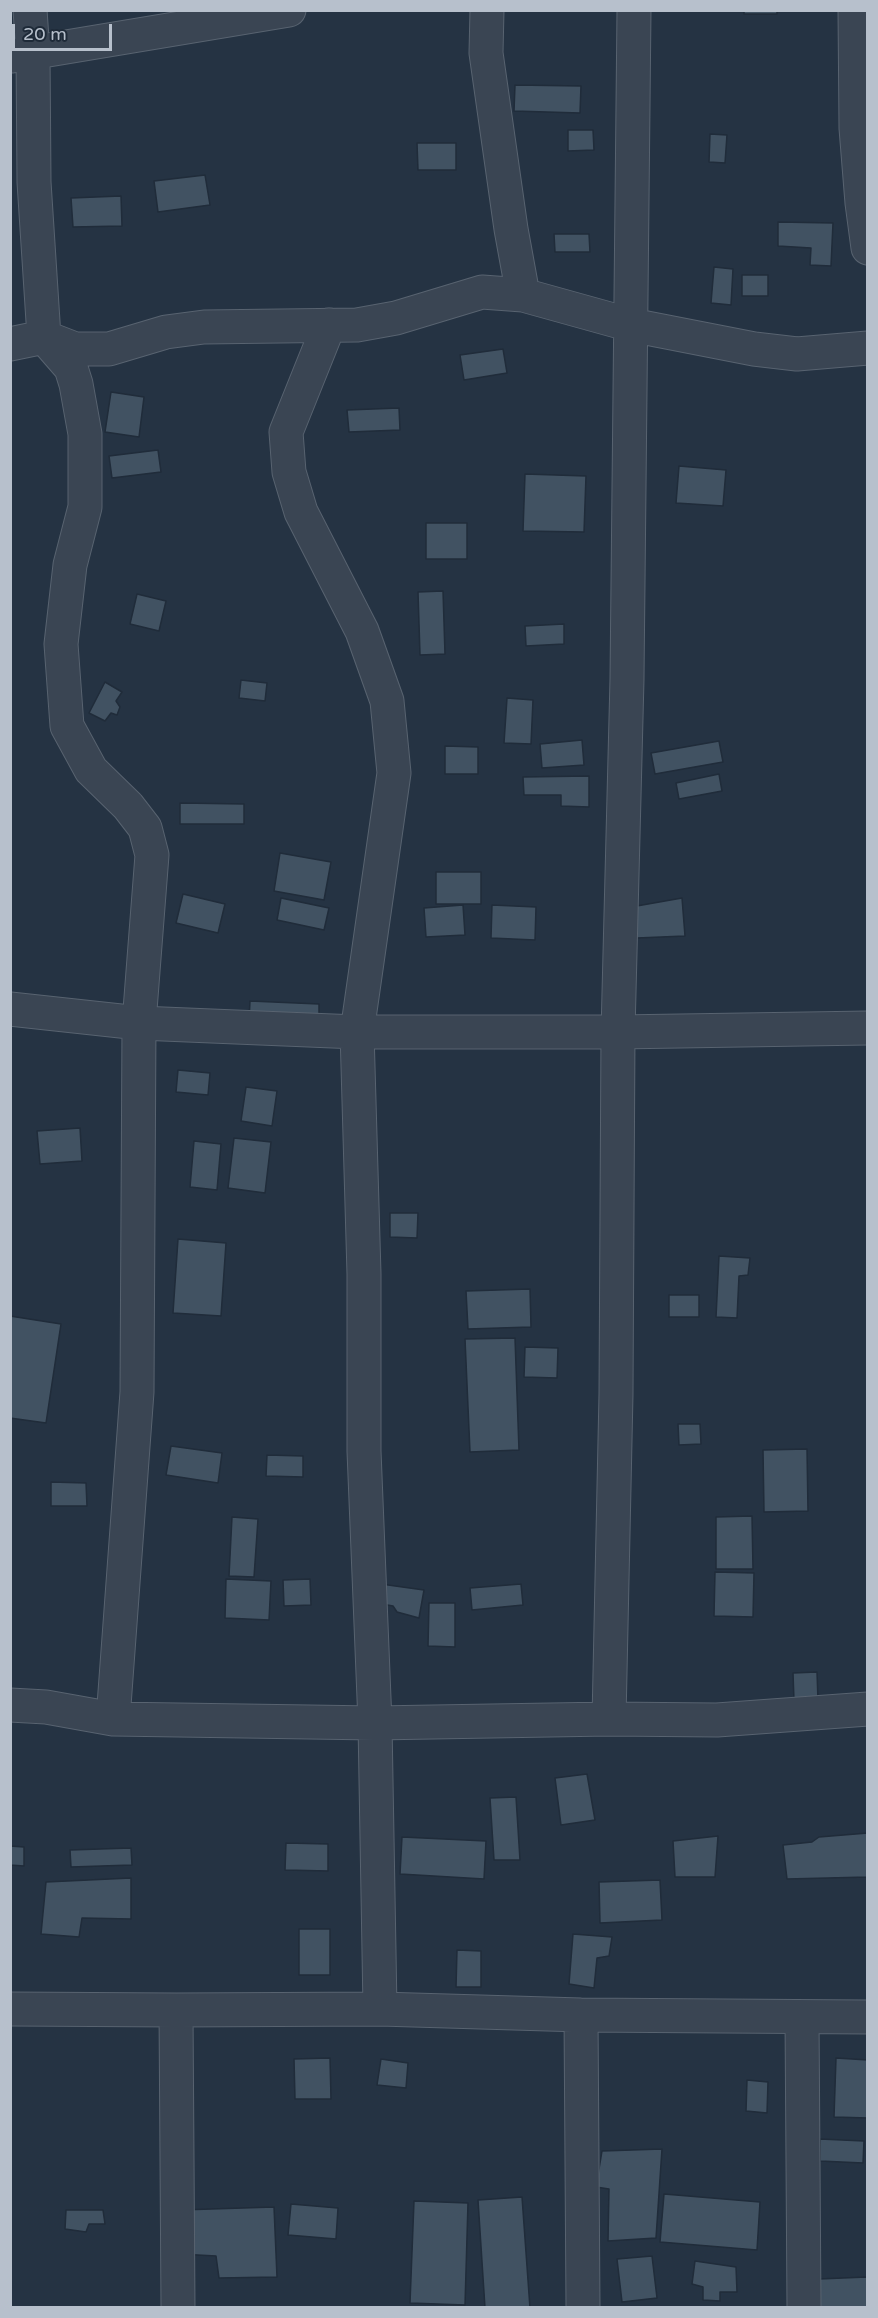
<!DOCTYPE html>
<html>
<head>
<meta charset="utf-8">
<style>
  body { margin:0 }
  #map { position:relative; width:878px; height:2318px; overflow:hidden; background:#253343; font-family:"Varela Round",sans-serif }
  canvas { display:block }
  .frame { position:absolute; inset:0; border:12px solid #b7c0cc; pointer-events:none }
  .scale { position:absolute; left:12px; top:24px; width:100px; height:27px; box-sizing:border-box; border:3px solid #b7c0cc; border-top:0; padding-left:8px; font-size:18px; line-height:21px; white-space:nowrap; color:#b7c0cc; -webkit-text-stroke:4px #1e2a38; paint-order:stroke }
</style>
</head>
<body>
<div id="map">
<canvas width="878" height="2318"></canvas>
<div class="frame"></div>
<div class="scale">20 m</div>
</div>
<script>
const g = document.querySelector('canvas').getContext('2d');
g.lineJoin = 'round';
function paint(path, color) {
  g.fillStyle = color;
  g.fill(path, 'evenodd');
}
function shape(rows) {
  const path = new Path2D();
  for (const r of rows) {
    path.moveTo(r[0], r[1]);
    for (let i = 2; i < r.length; i += 2) path.lineTo(r[i], r[i + 1]);
  }
  return path;
}
function stroke(path, color, width, dash) {
  g.strokeStyle = color;
  g.lineWidth = width;
  g.lineCap = dash ? 'butt' : 'round';
  g.setLineDash(dash || []);
  g.stroke(path);
}
const building = shape([
  [744,10,777,10,777,14,744,14,744,10],
  [515,85,581,86,580,113,514,111,515,85],
  [568,130,593,130,594,150,568,151,568,130],
  [710,134,727,135,725,163,709,162,710,134],
  [417,143,456,143,456,170,418,170,417,143],
  [205,175,210,205,158,212,154,181,205,175],
  [121,196,122,226,73,227,71,198,121,196],
  [778,222,833,223,831,266,810,265,811,248,778,246,778,222],
  [554,234,589,234,590,252,555,252,554,234],
  [714,267,733,269,731,305,711,303,714,267],
  [742,275,768,275,768,296,742,296,742,275],
  [503,349,507,373,464,380,460,355,503,349],
  [111,392,144,397,139,437,105,432,111,392],
  [399,408,400,430,349,432,347,410,399,408],
  [158,450,161,472,112,478,109,456,158,450],
  [679,466,726,470,723,506,676,503,679,466],
  [525,474,586,476,584,532,523,531,525,474],
  [426,523,467,523,467,559,426,559,426,523],
  [443,591,445,654,420,655,418,592,443,591],
  [137,594,166,601,159,631,130,624,137,594],
  [564,624,564,644,526,646,525,626,564,624],
  [241,680,267,683,265,701,239,698,241,680],
  [105,682,122,692,116,701,120,707,117,715,111,713,105,721,89,713,105,682],
  [507,698,533,700,531,744,504,743,507,698],
  [582,740,584,765,542,768,540,744,582,740],
  [719,741,723,762,655,774,651,753,719,741],
  [445,746,478,747,478,774,445,774,445,746],
  [719,774,722,791,679,799,676,783,719,774],
  [589,776,589,807,561,806,561,795,524,795,523,777,589,776],
  [180,803,244,804,244,824,180,824,180,803],
  [280,853,331,862,324,900,274,891,280,853],
  [436,872,481,872,481,904,436,904,436,872],
  [183,894,225,904,218,933,176,923,183,894],
  [281,898,329,908,324,930,277,920,281,898],
  [682,898,685,936,637,938,631,907,682,898],
  [463,905,465,935,426,937,424,908,463,905],
  [492,905,536,907,535,940,491,938,492,905],
  [250,1001,319,1004,319,1024,249,1022,250,1001],
  [178,1070,210,1073,208,1095,176,1092,178,1070],
  [246,1087,277,1091,272,1126,241,1121,246,1087],
  [80,1128,82,1161,40,1164,37,1131,80,1128],
  [234,1138,271,1142,265,1193,228,1188,234,1138],
  [194,1141,221,1144,217,1190,190,1187,194,1141],
  [390,1213,418,1213,417,1238,390,1237,390,1213],
  [178,1239,226,1243,221,1316,173,1313,178,1239],
  [719,1256,750,1258,748,1275,739,1276,737,1318,716,1317,719,1256],
  [530,1289,531,1327,468,1329,466,1291,530,1289],
  [669,1295,699,1295,699,1317,669,1317,669,1295],
  [10,1316,61,1324,46,1423,10,1418,10,1316],
  [515,1338,519,1450,470,1452,465,1339,515,1338],
  [525,1347,558,1348,557,1378,524,1377,525,1347],
  [678,1424,700,1424,701,1444,679,1445,678,1424],
  [171,1446,222,1453,218,1483,166,1475,171,1446],
  [807,1449,808,1511,764,1512,763,1450,807,1449],
  [267,1455,303,1456,303,1477,266,1476,267,1455],
  [51,1482,86,1483,87,1506,51,1506,51,1482],
  [752,1516,753,1569,716,1569,716,1517,752,1516],
  [232,1517,258,1519,254,1577,229,1576,232,1517],
  [715,1572,754,1573,753,1617,714,1616,715,1572],
  [226,1579,271,1581,269,1620,225,1618,226,1579],
  [310,1579,311,1605,284,1606,283,1580,310,1579],
  [381,1584,424,1590,419,1618,397,1612,393,1606,376,1603,381,1584],
  [521,1584,523,1605,472,1610,470,1588,521,1584],
  [429,1603,455,1603,455,1647,428,1646,429,1603],
  [817,1672,818,1700,794,1701,793,1673,817,1672],
  [587,1774,595,1820,561,1825,555,1778,587,1774],
  [516,1797,520,1860,494,1860,490,1798,516,1797],
  [868,1833,868,1877,787,1879,783,1845,812,1842,819,1837,868,1833],
  [718,1836,715,1877,675,1877,673,1841,718,1836],
  [402,1837,486,1841,484,1879,400,1874,402,1837],
  [286,1843,328,1844,328,1871,285,1870,286,1843],
  [10,1846,24,1847,24,1866,10,1865,10,1846],
  [131,1848,132,1865,71,1867,70,1850,131,1848],
  [131,1878,131,1919,82,1918,79,1937,41,1934,46,1882,131,1878],
  [660,1880,662,1920,600,1923,599,1882,660,1880],
  [299,1929,330,1929,330,1975,299,1975,299,1929],
  [573,1934,612,1937,609,1956,597,1958,594,1988,569,1984,573,1934],
  [457,1950,481,1951,481,1987,456,1987,457,1950],
  [330,2058,331,2099,295,2099,294,2059,330,2058],
  [836,2058,868,2060,868,2118,834,2117,836,2058],
  [381,2059,408,2063,406,2088,377,2085,381,2059],
  [747,2080,768,2082,767,2113,746,2111,747,2080],
  [820,2139,864,2141,863,2163,820,2161,820,2139],
  [662,2149,656,2238,608,2241,609,2189,596,2187,602,2151,662,2149],
  [664,2194,760,2202,757,2250,660,2242,664,2194],
  [522,2197,530,2308,485,2308,478,2200,522,2197],
  [414,2201,468,2203,465,2305,410,2303,414,2201],
  [291,2204,338,2208,336,2239,288,2235,291,2204],
  [274,2207,277,2277,219,2278,216,2256,179,2254,180,2210,274,2207],
  [66,2210,103,2210,105,2224,89,2224,86,2232,65,2229,66,2210],
  [652,2256,657,2298,622,2302,617,2259,652,2256],
  [695,2261,736,2267,737,2292,720,2292,720,2301,703,2300,703,2287,692,2284,695,2261],
  [867,2277,868,2308,820,2308,819,2279,867,2277]
]);
const minor = shape([
  [30,10,33,53,34,182,44,337,71,368,76,384,85,434,85,507,70,565,61,644,67,726,91,770,128,806,145,828,152,855,139,1023,137,1392,113,1719],
  [487,10,486,53,511,229,523,295],
  [855,10,856,128,862,203,868,248],
  [12,56,289,10],
  [329,325,286,432,289,472,301,512,362,631,387,701,394,773,357,1032,364,1274,364,1451,375,1723,380,2009],
  [10,344,44,337,75,349,109,349,166,332,204,327,357,325,396,318,482,292,523,295,631,325,754,349,797,354,868,348],
  [10,1009,139,1023,357,1032,618,1032,868,1028],
  [10,1705,46,1707,113,1719,375,1723,609,1719,717,1720,868,1709],
  [609,1719,616,1394,618,1032,627,679,634,10],
  [10,2009,176,2010,380,2009,581,2015,868,2017],
  [176,2010,178,2308],
  [581,2015,583,2308],
  [802,2017,804,2308]
]);
paint(building, '#415262');
stroke(building, '#202c3a', 1.5);
stroke(minor, '#586370', 35);
stroke(minor, '#3a4553', 33);
</script>
</body>
</html>
